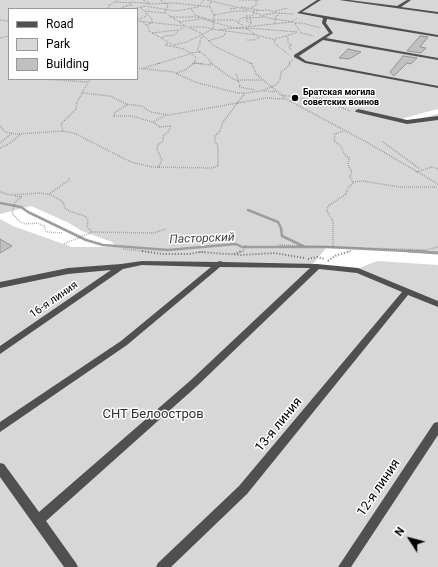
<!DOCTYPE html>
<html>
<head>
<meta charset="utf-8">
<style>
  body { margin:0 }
  #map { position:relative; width:438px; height:567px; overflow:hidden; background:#fff; font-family:Roboto,sans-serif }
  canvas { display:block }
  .legend { position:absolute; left:8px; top:8px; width:130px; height:72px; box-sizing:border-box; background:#fff; border:1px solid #999; margin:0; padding:5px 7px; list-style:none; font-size:12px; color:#000 }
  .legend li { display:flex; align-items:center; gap:8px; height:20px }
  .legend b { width:20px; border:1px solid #999 }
  .north { position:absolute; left:390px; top:519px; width:40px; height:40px; -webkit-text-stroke:3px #fff; paint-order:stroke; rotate:306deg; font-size:11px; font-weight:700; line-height:16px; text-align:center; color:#000 }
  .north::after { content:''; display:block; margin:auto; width:14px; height:18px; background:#000; clip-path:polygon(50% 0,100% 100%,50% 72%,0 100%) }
</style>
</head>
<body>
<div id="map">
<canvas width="438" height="567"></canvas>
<ul class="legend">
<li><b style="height:5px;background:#505050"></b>Road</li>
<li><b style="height:11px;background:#d7d7d7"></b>Park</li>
<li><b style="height:11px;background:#c0c0c0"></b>Building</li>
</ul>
<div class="north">N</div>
</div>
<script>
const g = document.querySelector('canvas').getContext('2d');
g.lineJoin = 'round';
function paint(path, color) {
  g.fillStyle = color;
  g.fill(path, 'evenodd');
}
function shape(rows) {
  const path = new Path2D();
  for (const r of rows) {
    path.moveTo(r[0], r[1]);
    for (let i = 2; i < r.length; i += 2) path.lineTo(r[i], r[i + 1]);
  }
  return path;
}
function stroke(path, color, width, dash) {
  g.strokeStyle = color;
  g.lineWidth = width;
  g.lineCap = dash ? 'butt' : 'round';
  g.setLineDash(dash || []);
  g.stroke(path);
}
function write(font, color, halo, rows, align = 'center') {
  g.font = font + ' Roboto,sans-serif';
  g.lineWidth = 3;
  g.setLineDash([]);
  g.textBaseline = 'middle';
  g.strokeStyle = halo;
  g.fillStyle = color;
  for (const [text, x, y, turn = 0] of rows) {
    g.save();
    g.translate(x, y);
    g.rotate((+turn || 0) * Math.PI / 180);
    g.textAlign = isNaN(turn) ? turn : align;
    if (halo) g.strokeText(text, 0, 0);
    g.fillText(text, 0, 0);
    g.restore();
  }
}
const green = shape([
  [0,0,438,0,438,109,404,118,403,120,413,120,438,114,438,253,327,247,311,266,354,270,377,261,438,265,438,567,0,567,0,219,13,226,72,247,117,247,112,242,82,231,69,223,31,206,0,214],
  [9,9,137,9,137,79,9,79]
]);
const streamFar1 = shape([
  [0,203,21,207,28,212,86,240,103,245,168,250,236,244,242,247,327,247,427,252],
  [248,210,278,222,281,228,282,236,303,246]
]);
const stream = shape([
  [409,251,438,253]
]);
const building = shape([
  [420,36,428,37,420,47,426,48,421,53,407,51,420,36],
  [348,49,361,52,349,59,339,58,348,49],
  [403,56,417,58,411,64,407,63,394,76,390,72,403,56],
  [0,239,12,246,0,253,0,239]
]);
const pathFar2 = shape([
  [143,0,151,4],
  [160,0,167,4,168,6,165,12,167,14,187,27,201,33,214,46,252,64],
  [207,0,248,10,268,18,294,22,301,33,314,36],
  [239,0,256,0],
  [116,2,130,3],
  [144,6,176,11,198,7,204,0],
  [144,6,141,8,152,19,152,23,146,25],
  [241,7,259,10],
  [251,8,256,5,256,1,259,0],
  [108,9,108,6,118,0],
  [122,9,122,7,132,5,130,3,132,2,151,4,175,3,210,7],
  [133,9,141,7],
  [191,9,195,15,210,20,233,20,239,22],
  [230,9,237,8],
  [145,11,165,13],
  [253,11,268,10,278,13,294,14],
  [275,11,288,8],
  [214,15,235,11,248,11],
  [263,15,276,13],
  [246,16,252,16,254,13],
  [170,17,196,17,234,28,247,29],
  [247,18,246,21,251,23],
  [249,18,264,17],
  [0,20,9,21],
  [137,20,145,17,147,13],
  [137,21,184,26],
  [143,22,149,28,149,31,175,46],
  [179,22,200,19],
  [295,23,302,23,321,28],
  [274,24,276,19,275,17,280,14],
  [243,25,238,23,240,19,245,17,251,20,251,24,249,25],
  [190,27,204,27,217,30,292,22,297,18],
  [246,28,256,35],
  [247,28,298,32],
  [219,30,256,35,275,40,274,43,289,55],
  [152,33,178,30],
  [204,36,200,39,200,44,197,50,206,56,212,64],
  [286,36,288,38,288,43,292,45,288,47,292,50],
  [0,38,9,36],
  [162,38,165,36,175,35,179,30,185,27],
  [275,39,296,33],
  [247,40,254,40,260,37],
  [208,41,224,36,226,31],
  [168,43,165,45,184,49,195,56,196,59,194,63,203,64],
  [174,45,187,42,213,29,214,15,209,5,212,1],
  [189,53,200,52],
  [157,64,190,54],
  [192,64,194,63],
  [290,64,289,62,293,60]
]);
const pathFar1 = shape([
  [194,63,211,65],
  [211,63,231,78,238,81],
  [250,63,252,64,256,74,286,99,370,144,438,184],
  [137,68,173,72,198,83,238,93,245,93],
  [144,68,160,63],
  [177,73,185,70,194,63],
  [236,74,240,85,239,87,255,90],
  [42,79,88,82],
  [238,80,262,80],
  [264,91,276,92],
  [83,93,110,96,126,104,141,106,151,112,169,115,266,98,285,99],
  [282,95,305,99,319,98,350,111],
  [290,101,300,99],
  [127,105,115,112,114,116,132,116,153,122,160,127,171,126,168,132,163,136,163,141,158,145,157,149,162,160,158,168],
  [153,122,166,115],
  [0,126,5,132,16,134,63,131,74,133,131,162,152,167,212,168,218,166,218,146,215,142,215,136,220,131,223,122,245,93,261,91,276,85,280,80,281,72,290,65,289,63],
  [63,131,61,124,76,109,77,102,90,79],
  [383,142,420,169],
  [0,143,12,133],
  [0,148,9,144,21,134],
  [416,172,432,167,438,169],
  [353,182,363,181,399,187,438,187],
  [0,192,11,195,41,193,51,195,63,202,65,208,69,211,85,216,88,220,87,227,92,232,153,233,166,229],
  [49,194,69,180,69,177],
  [15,196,21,197,15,202,12,213,20,222,26,224,37,223,44,226,46,232,63,233],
  [64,244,92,232],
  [278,245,426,250,438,247],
  [333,246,333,221,327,211,328,206,346,194,348,188,353,183,350,176,352,172,348,165,349,158,345,155,340,145,334,141,335,134,344,131],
  [123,249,150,252],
  [198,252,206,252],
  [239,252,243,251,246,245],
  [349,252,351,250]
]);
const path = shape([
  [142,251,162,254,190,254,200,252,241,255,275,253,304,258],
  [234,254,242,251],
  [308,259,317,257,325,259],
  [328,261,335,256,350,251]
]);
const street = shape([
  [317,0,321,0,302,12,438,35,438,37,327,19,326,23,333,33,326,38,438,58,438,60,323,40,299,56,306,61,438,86,438,88,305,63,294,57,294,55,329,33,322,23,323,18,297,13,317,0],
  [339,0,349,0,397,6,407,0,411,0,401,7,438,12,438,14,339,0],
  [358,109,407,120,438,116,438,120,407,124,356,112,355,111,358,109],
  [142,261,217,262,220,261,223,262,317,264,358,268,438,301,438,307,408,295,247,494,171,567,156,567,158,563,239,486,402,292,357,273,319,269,197,386,46,521,76,563,78,567,64,567,0,477,0,463,4,464,39,512,191,380,310,268,220,267,127,345,0,432,0,422,121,341,211,267,142,265,123,269,0,354,0,346,111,270,68,274,0,288,0,282,68,268,121,264,142,261],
  [438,422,438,435,351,567,338,567,434,423,438,422]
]);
const markers = [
  [295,98,4,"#000"]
];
const farPoinames = [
  ["Братская могила",303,93],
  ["советских воинов",303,103]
];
const streetNames = [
  ["16-я линия",54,300,-35]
];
const waterNames = [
  ["Пасторский",202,239,-2]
];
const nearParknames = [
  ["СНТ Белоостров",153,415]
];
const nearStreetnames = [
  ["13-я линия",279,425,-51],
  ["12-я линия",379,488,-56]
];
paint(green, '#d7d7d7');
stroke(streamFar1, '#9e9e9e', 2.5);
stroke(stream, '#9e9e9e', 3);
paint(building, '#c0c0c0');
stroke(building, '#949494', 1);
stroke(pathFar2, '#727272', 1, [0.5, 1]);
stroke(pathFar1, '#727272', 1.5, [0.5, 1.5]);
stroke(path, '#727272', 2, [1, 2]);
paint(street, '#505050');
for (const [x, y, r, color] of markers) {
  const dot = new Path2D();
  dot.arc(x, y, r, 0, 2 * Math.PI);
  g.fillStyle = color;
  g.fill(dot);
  stroke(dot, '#fff', 1.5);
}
write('bold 9px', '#000', '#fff', farPoinames, 'left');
write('11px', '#000', '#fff', streetNames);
write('italic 12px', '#3f3f3f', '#fff', waterNames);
write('13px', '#2e2e2e', '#fff', nearParknames);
write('13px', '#000', '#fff', nearStreetnames);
</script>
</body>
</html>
